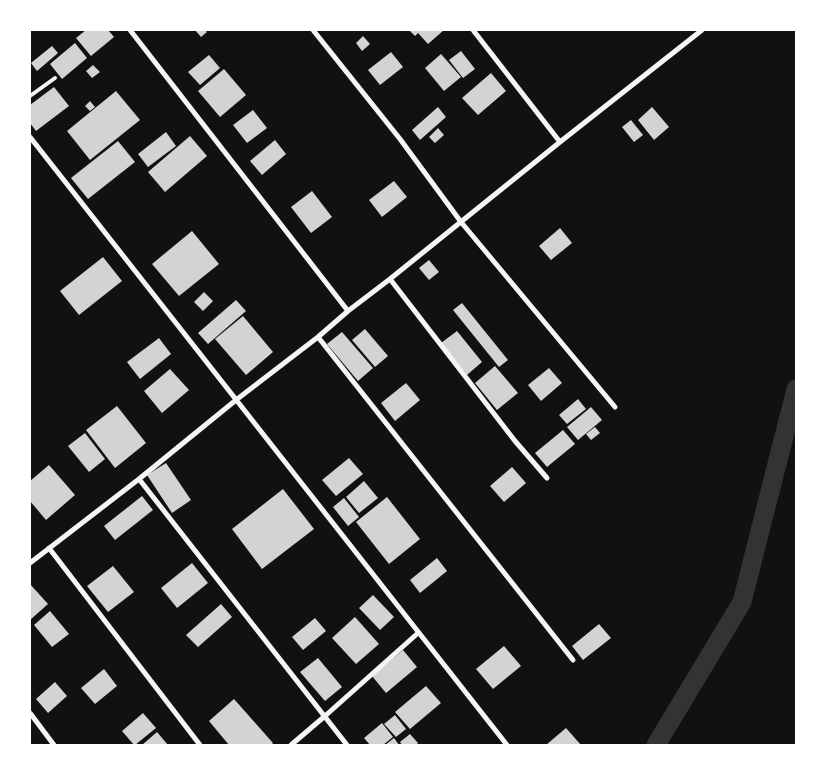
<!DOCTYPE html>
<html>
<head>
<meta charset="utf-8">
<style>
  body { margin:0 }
  #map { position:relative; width:826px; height:775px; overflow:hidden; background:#111; font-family:Inter,sans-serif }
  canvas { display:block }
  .frame { position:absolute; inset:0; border:31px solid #fff; pointer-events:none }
</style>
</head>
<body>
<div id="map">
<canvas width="826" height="775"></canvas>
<div class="frame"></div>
</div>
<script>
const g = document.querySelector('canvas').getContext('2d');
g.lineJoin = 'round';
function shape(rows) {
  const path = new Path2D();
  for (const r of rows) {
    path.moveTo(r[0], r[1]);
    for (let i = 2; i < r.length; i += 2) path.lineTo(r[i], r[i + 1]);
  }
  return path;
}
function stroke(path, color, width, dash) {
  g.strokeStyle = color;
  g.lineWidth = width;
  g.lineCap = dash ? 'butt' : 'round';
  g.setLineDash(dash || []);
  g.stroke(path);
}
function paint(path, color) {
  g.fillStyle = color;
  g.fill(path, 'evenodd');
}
const canal = shape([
  [656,745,742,602,796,389]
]);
const building = shape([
  [86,30,108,30,114,37,91,56,76,38],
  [195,30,205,30,207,32,201,37],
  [409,30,444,30,428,44,418,33,415,36],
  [363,36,370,44,362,51,356,43],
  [75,43,87,58,62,79,50,64],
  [52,46,58,53,37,71,31,63],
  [461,51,475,69,463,78,449,60],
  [391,52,403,67,380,85,368,70],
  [441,54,461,77,444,91,425,68],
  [209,55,220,68,200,85,188,72],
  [93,65,100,72,92,78,86,71],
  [224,69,246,95,220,117,198,91],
  [491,73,506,91,478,115,462,98],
  [54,87,69,106,36,131,30,123,30,105],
  [116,91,140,120,90,160,67,131],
  [90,101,95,107,90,111,85,106],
  [438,107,446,117,420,140,412,130],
  [652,107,669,127,654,140,638,120],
  [253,110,267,128,247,143,233,125],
  [631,120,643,135,634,142,622,127],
  [438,128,444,135,435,143,429,137],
  [166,132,176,146,148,167,138,154],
  [190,136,207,156,165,192,148,172],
  [275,140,286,154,262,175,250,161],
  [118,141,135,162,88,199,71,178],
  [394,181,407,197,382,217,369,200],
  [312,191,332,217,311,233,291,207],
  [560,228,572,243,551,260,539,246],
  [192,231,219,264,179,296,152,264],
  [103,257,122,281,79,315,60,291],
  [429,260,439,272,429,280,419,268],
  [204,292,213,301,203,311,194,302],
  [236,300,246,311,208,344,198,333],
  [462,303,508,360,499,367,453,310],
  [243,316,273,352,246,375,215,339],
  [365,329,388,356,375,367,352,340],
  [457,331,482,362,467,375,441,343],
  [342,332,373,368,358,381,327,344],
  [159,338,171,354,140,379,127,362],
  [495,366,518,393,497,410,475,383],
  [549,368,562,383,541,401,528,385],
  [170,369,189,390,162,413,144,391],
  [406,383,420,400,395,421,381,403],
  [578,399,586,409,567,424,559,415],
  [117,406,146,443,115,468,86,430],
  [591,407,602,420,578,440,567,427],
  [595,427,600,433,591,440,586,434],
  [563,430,575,444,547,467,535,453],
  [85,433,105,459,89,472,68,446],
  [349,458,363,474,336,496,322,480],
  [166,463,191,500,172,513,147,475],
  [49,465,75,495,46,520,30,501,30,481],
  [512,467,526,483,504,502,490,486],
  [364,481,378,498,359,513,346,497],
  [283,489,314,529,262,569,232,529],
  [142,496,153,510,115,540,104,526],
  [387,497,420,539,389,564,356,522],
  [344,498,359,517,348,526,333,507],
  [437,558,447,571,420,593,410,580],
  [192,563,208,583,177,608,161,588],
  [113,566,134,592,108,612,87,586],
  [30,584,48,604,30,620],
  [373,595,394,617,380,630,359,608],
  [221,604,232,617,198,647,186,635],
  [50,611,69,634,52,647,34,625],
  [355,617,379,644,356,664,332,638],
  [315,618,326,631,303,650,292,637],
  [599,624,611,638,583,660,572,646],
  [504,646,521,666,493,689,476,669],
  [403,650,417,667,386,693,372,676],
  [318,658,342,687,325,701,300,672],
  [104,669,117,686,95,704,81,688],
  [55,682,67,696,48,713,36,699],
  [426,686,441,703,410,729,395,712],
  [234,699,273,743,271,745,229,745,209,721],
  [143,713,156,728,135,745,134,745,122,731],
  [395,715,406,729,396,737,384,724],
  [382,723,393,737,383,745,370,745,364,738],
  [566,728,581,745,546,745],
  [157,732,168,745,142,745],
  [410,734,418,743,416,745,402,745,400,742],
  [394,738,399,745,385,745]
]);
const service = shape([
  [30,96,55,78]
]);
const minor = shape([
  [130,30,348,311],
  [313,30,400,139,461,222,615,407],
  [473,30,560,142],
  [30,137,507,745],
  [390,279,515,441,547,478],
  [318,337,573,660],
  [139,479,347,745],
  [49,548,200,745],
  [30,563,139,479,236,400,318,337,348,311,390,279,560,142,702,30],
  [30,713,54,745],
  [291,745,325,716,418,633]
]);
stroke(canal, '#333', 19);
paint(building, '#d3d3d3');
stroke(service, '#f5f5f5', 4);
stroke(minor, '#f5f5f5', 5);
</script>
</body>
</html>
